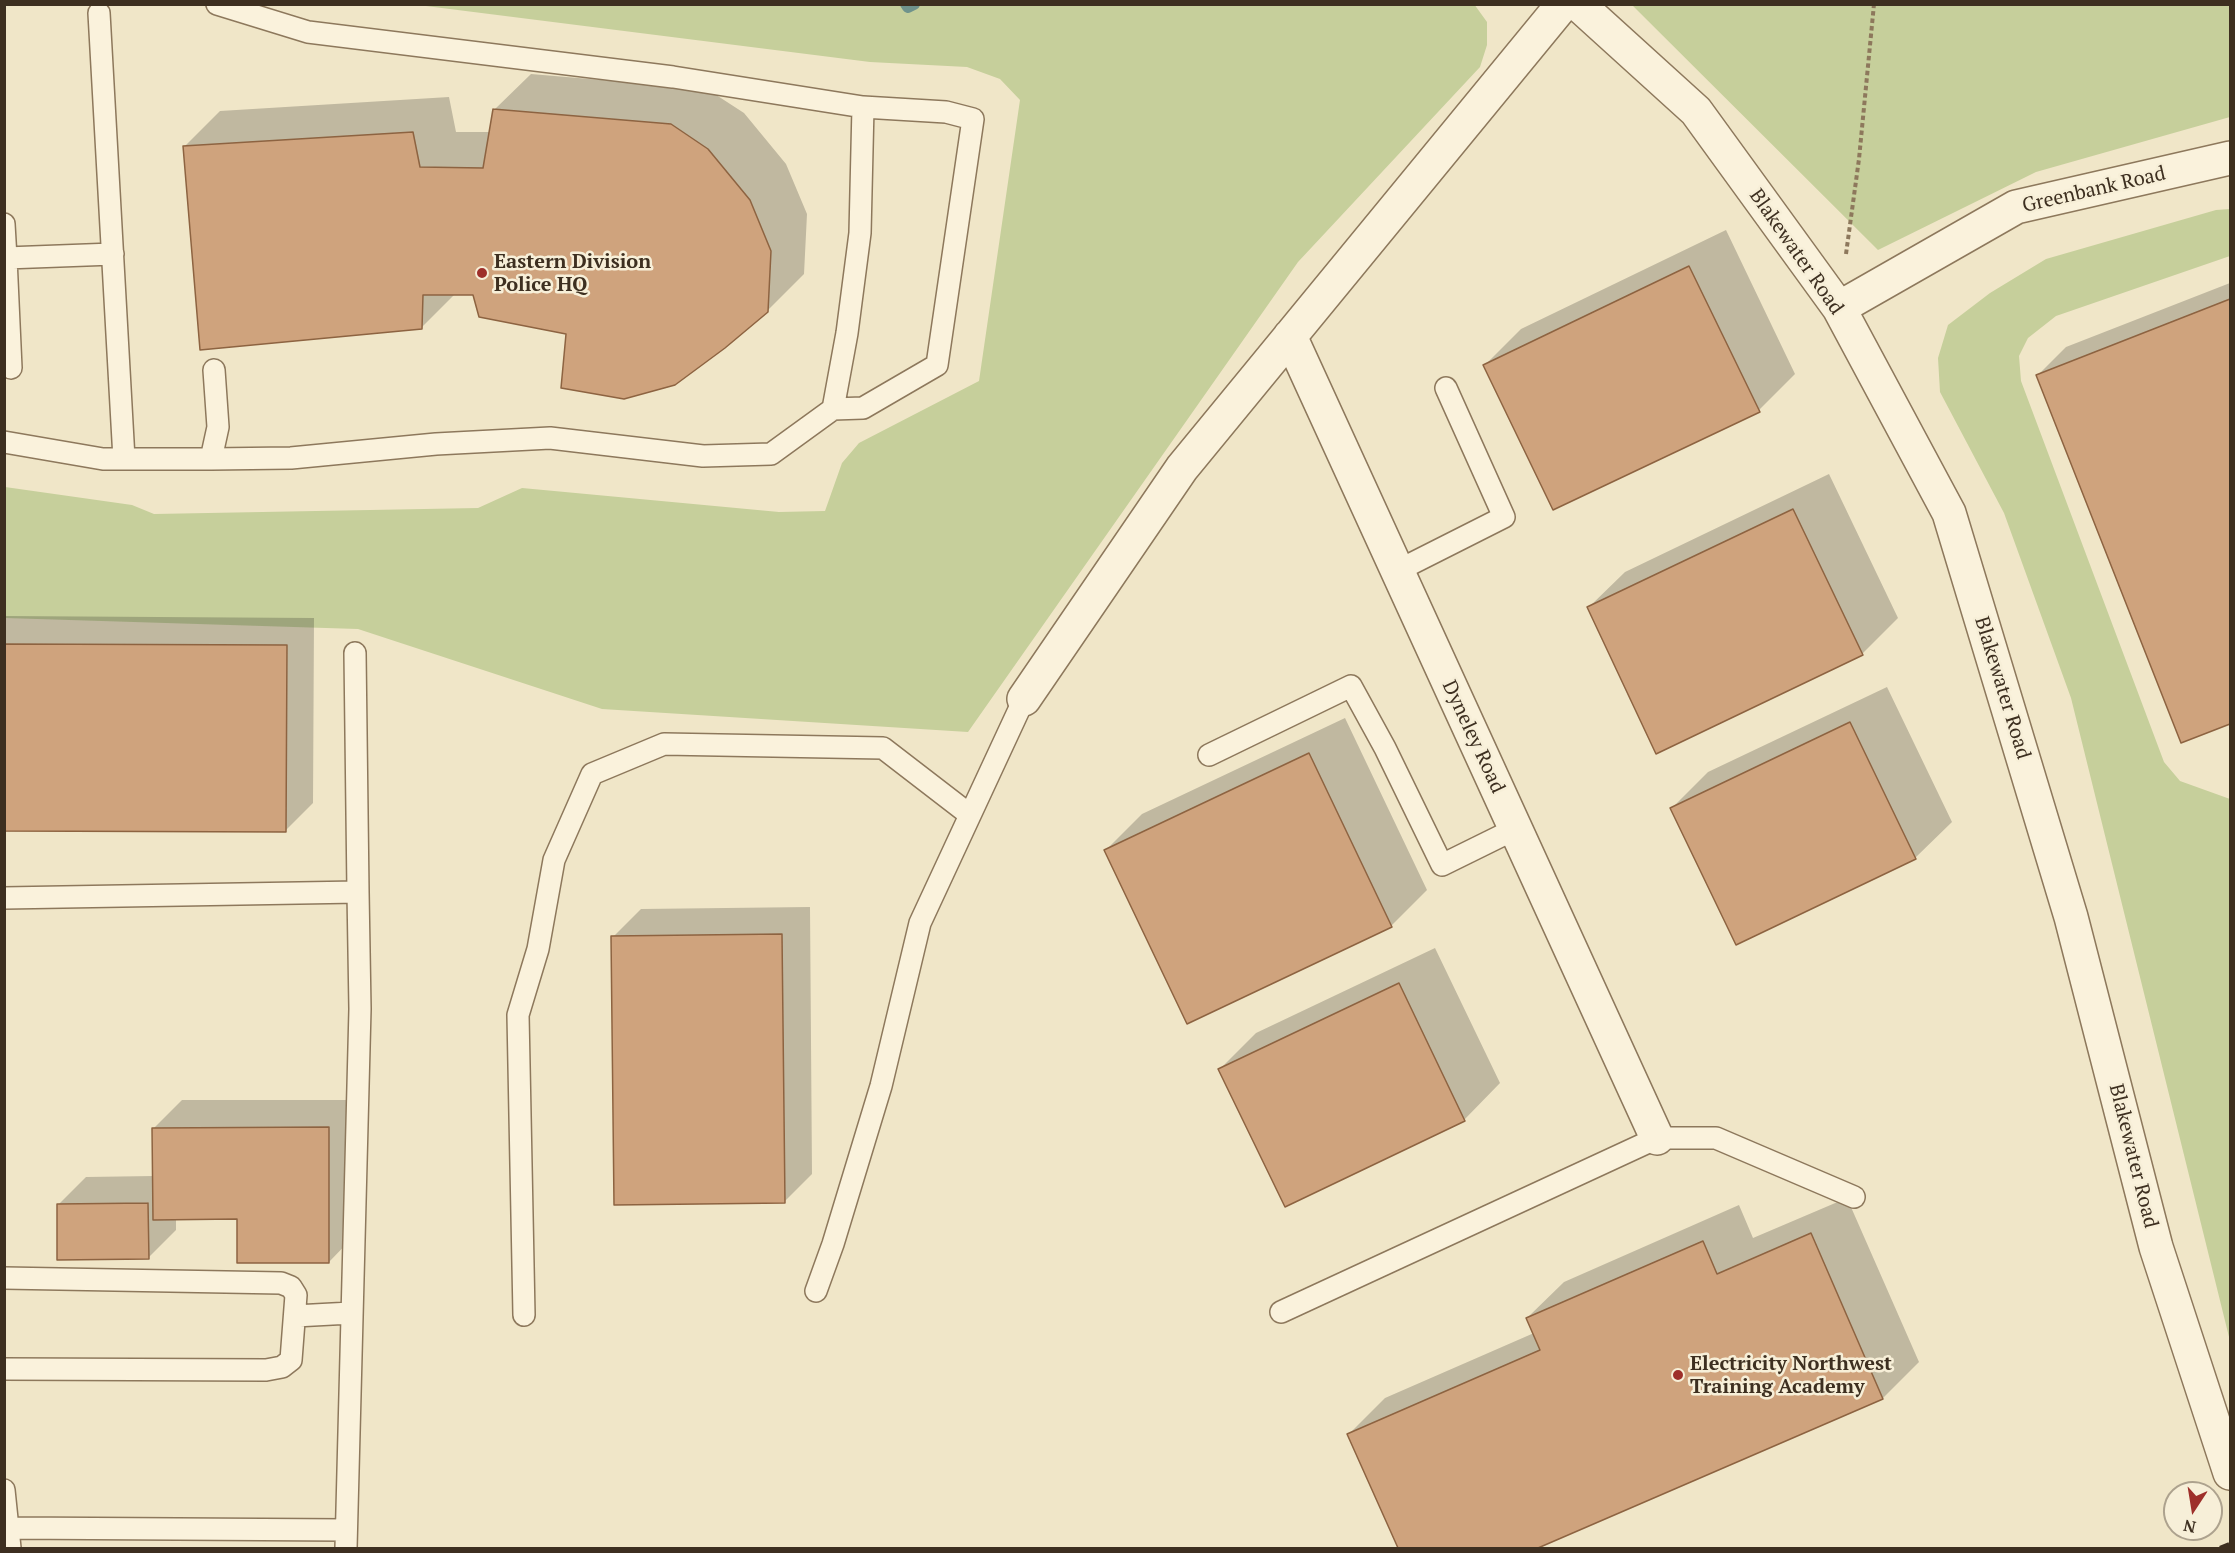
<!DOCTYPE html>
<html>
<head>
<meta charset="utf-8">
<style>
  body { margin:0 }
  #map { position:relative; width:2235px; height:1553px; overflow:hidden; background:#f0e6c8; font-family:"PT Serif",serif }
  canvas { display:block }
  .frame { position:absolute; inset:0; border:6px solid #3d2f20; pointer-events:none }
  .north { position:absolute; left:2163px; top:1481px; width:60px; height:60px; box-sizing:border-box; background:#f7efd8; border:2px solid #ada28e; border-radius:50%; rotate:192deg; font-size:16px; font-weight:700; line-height:24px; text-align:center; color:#3d2f20 }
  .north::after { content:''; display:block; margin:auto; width:21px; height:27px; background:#9e2f2a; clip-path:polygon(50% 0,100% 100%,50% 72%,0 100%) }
</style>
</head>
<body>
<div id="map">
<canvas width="2235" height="1553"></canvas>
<div class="frame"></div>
<div class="north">N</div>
</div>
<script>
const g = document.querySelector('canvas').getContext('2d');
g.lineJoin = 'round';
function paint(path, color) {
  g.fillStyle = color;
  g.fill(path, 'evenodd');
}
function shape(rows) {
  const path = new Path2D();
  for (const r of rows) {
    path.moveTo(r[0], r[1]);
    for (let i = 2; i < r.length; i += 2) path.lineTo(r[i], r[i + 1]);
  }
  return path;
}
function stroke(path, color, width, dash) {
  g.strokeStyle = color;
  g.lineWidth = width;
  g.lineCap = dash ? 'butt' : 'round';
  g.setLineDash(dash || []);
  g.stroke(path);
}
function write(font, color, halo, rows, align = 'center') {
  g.font = font + ' "PT Serif",serif';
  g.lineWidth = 5;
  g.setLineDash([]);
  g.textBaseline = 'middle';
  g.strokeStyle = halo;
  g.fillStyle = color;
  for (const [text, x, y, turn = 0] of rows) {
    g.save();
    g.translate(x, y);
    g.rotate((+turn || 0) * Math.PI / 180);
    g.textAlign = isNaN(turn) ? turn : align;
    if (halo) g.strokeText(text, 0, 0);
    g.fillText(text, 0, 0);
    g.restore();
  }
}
const green = shape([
  [1474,4,1487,22,1487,45,1480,67,1298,262,968,732,602,709,358,629,5,618,5,487,132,505,154,514,478,508,522,488,779,512,825,511,842,463,859,443,979,381,1020,100,1000,79,967,67,870,62,418,5],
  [1632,5,2230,5,2230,117,2036,172,1878,250],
  [2230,209,2230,256,2056,316,2028,338,2019,356,2021,381,2164,762,2180,781,2230,799,2230,1341,2071,698,2004,513,1940,392,1938,358,1948,325,1990,293,2046,259,2216,210]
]);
const shadow = shape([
  [531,74,707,89,744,113,786,164,807,214,804,274,767,311,568,333,474,293,456,293,421,328,184,147,220,111,449,97,456,132,491,132,494,110],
  [1726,230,1795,374,1759,410,1485,365,1521,329],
  [2230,283,2230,723,2182,741,2038,375,2066,347],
  [1829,474,1898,618,1862,654,1588,608,1625,572],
  [4,616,314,618,313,803,285,831,4,829],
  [1887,687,1952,822,1915,858,1672,808,1708,772],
  [1345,718,1427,890,1391,926,1106,850,1142,814],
  [810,907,812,1174,784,1202,613,937,641,909],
  [1435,948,1500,1083,1464,1120,1220,1069,1256,1033],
  [182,1100,356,1100,356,1234,329,1262,238,1218,176,1218,176,1230,148,1258,59,1204,86,1177,154,1176,154,1128],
  [1847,1198,1919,1362,1883,1398,1535,1548,1400,1548,1349,1434,1385,1398,1534,1333,1527,1318,1564,1282,1739,1205,1753,1238]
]);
const stream = shape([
  [906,4,908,7,914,4]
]);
const building = shape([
  [493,109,671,124,708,149,750,200,771,251,768,312,725,348,675,385,624,399,561,388,566,334,479,317,473,295,423,295,422,329,200,350,183,146,413,132,420,167,483,168,493,109],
  [1689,266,1760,412,1553,510,1483,365,1689,266],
  [2230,299,2230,724,2181,743,2036,375,2230,299],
  [1793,509,1863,655,1656,754,1587,607,1793,509],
  [4,644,287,645,286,832,4,831,4,644],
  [1850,722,1916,859,1736,945,1670,808,1850,722],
  [1309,753,1392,927,1187,1024,1104,850,1309,753],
  [782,934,785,1203,614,1205,611,936,782,934],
  [1399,983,1465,1121,1285,1207,1218,1069,1399,983],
  [329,1127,329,1263,237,1263,237,1219,153,1220,152,1128,329,1127],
  [148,1203,149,1259,57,1260,57,1204,148,1203],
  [1811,1233,1883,1399,1538,1548,1398,1548,1347,1434,1540,1350,1526,1318,1703,1241,1717,1274,1811,1233]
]);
const path = shape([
  [1846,254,1859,159,1874,4]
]);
const service = shape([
  [99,13,124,459],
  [4,224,6,258],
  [11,368,6,258,113,254],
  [833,409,863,408,937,365,973,119,946,112,863,107],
  [4,442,103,459,211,459,218,427,214,370],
  [211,459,291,458,436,444,550,438,703,456,771,454,833,409,847,333,860,233,863,107,673,77,308,32,217,4],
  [1397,571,1504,517,1446,388],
  [355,653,358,892],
  [1209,755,1351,686,1385,748,1442,865,1515,829],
  [4,898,358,892,360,1009,346,1548],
  [4,1278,281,1283,291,1287,296,1295,291,1360,282,1367,266,1370,4,1369],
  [816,1291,833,1244,881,1086,920,923,1024,699],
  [1281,1312,1657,1138,1716,1138,1854,1197],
  [524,1315,518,1015,538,949,554,860,592,774,664,744,883,748,970,815],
  [295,1316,351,1313],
  [4,1490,10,1548],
  [8,1528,346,1530]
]);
const minor = shape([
  [1578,4,1696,111,1839,308,1949,513,2071,917,2156,1247,2230,1473],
  [1839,308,2016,207,2230,158],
  [1290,336,1657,1138],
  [1024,699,1182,468,1563,4]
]);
const rail = shape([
  [2220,1548,2230,1544]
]);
const markers = [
  [482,273,6,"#9e2f2a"],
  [1678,1375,6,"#9e2f2a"]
];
const streetNames = [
  ["Greenbank Road",2094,190,-13],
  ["Blakewater Road",1796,252,55],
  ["Blakewater Road",2002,688,73],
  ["Dyneley Road",1473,737,65],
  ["Blakewater Road",2133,1156,76]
];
const poiNames = [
  ["Eastern Division",494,262],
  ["Police HQ",494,285],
  ["Electricity Northwest",1690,1364],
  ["Training Academy",1690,1387]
];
paint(green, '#c6cf9b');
paint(shadow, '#0003');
stroke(stream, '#6f938c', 12);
paint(building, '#cfa37d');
stroke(building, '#8d6341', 1.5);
stroke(service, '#8d785c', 24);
stroke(minor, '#8d785c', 36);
stroke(path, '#8d785c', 4, [4.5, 3]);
stroke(service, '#faf2dc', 21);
stroke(minor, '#faf2dc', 33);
stroke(rail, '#3d2f20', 4.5, [10, 10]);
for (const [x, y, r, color] of markers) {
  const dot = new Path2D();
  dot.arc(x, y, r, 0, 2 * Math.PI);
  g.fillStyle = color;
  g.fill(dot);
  stroke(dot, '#f7efd8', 2);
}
write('20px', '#3d2f20', '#f7efd8', streetNames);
write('bold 20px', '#3d2f20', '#f7efd8', poiNames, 'left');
</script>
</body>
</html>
